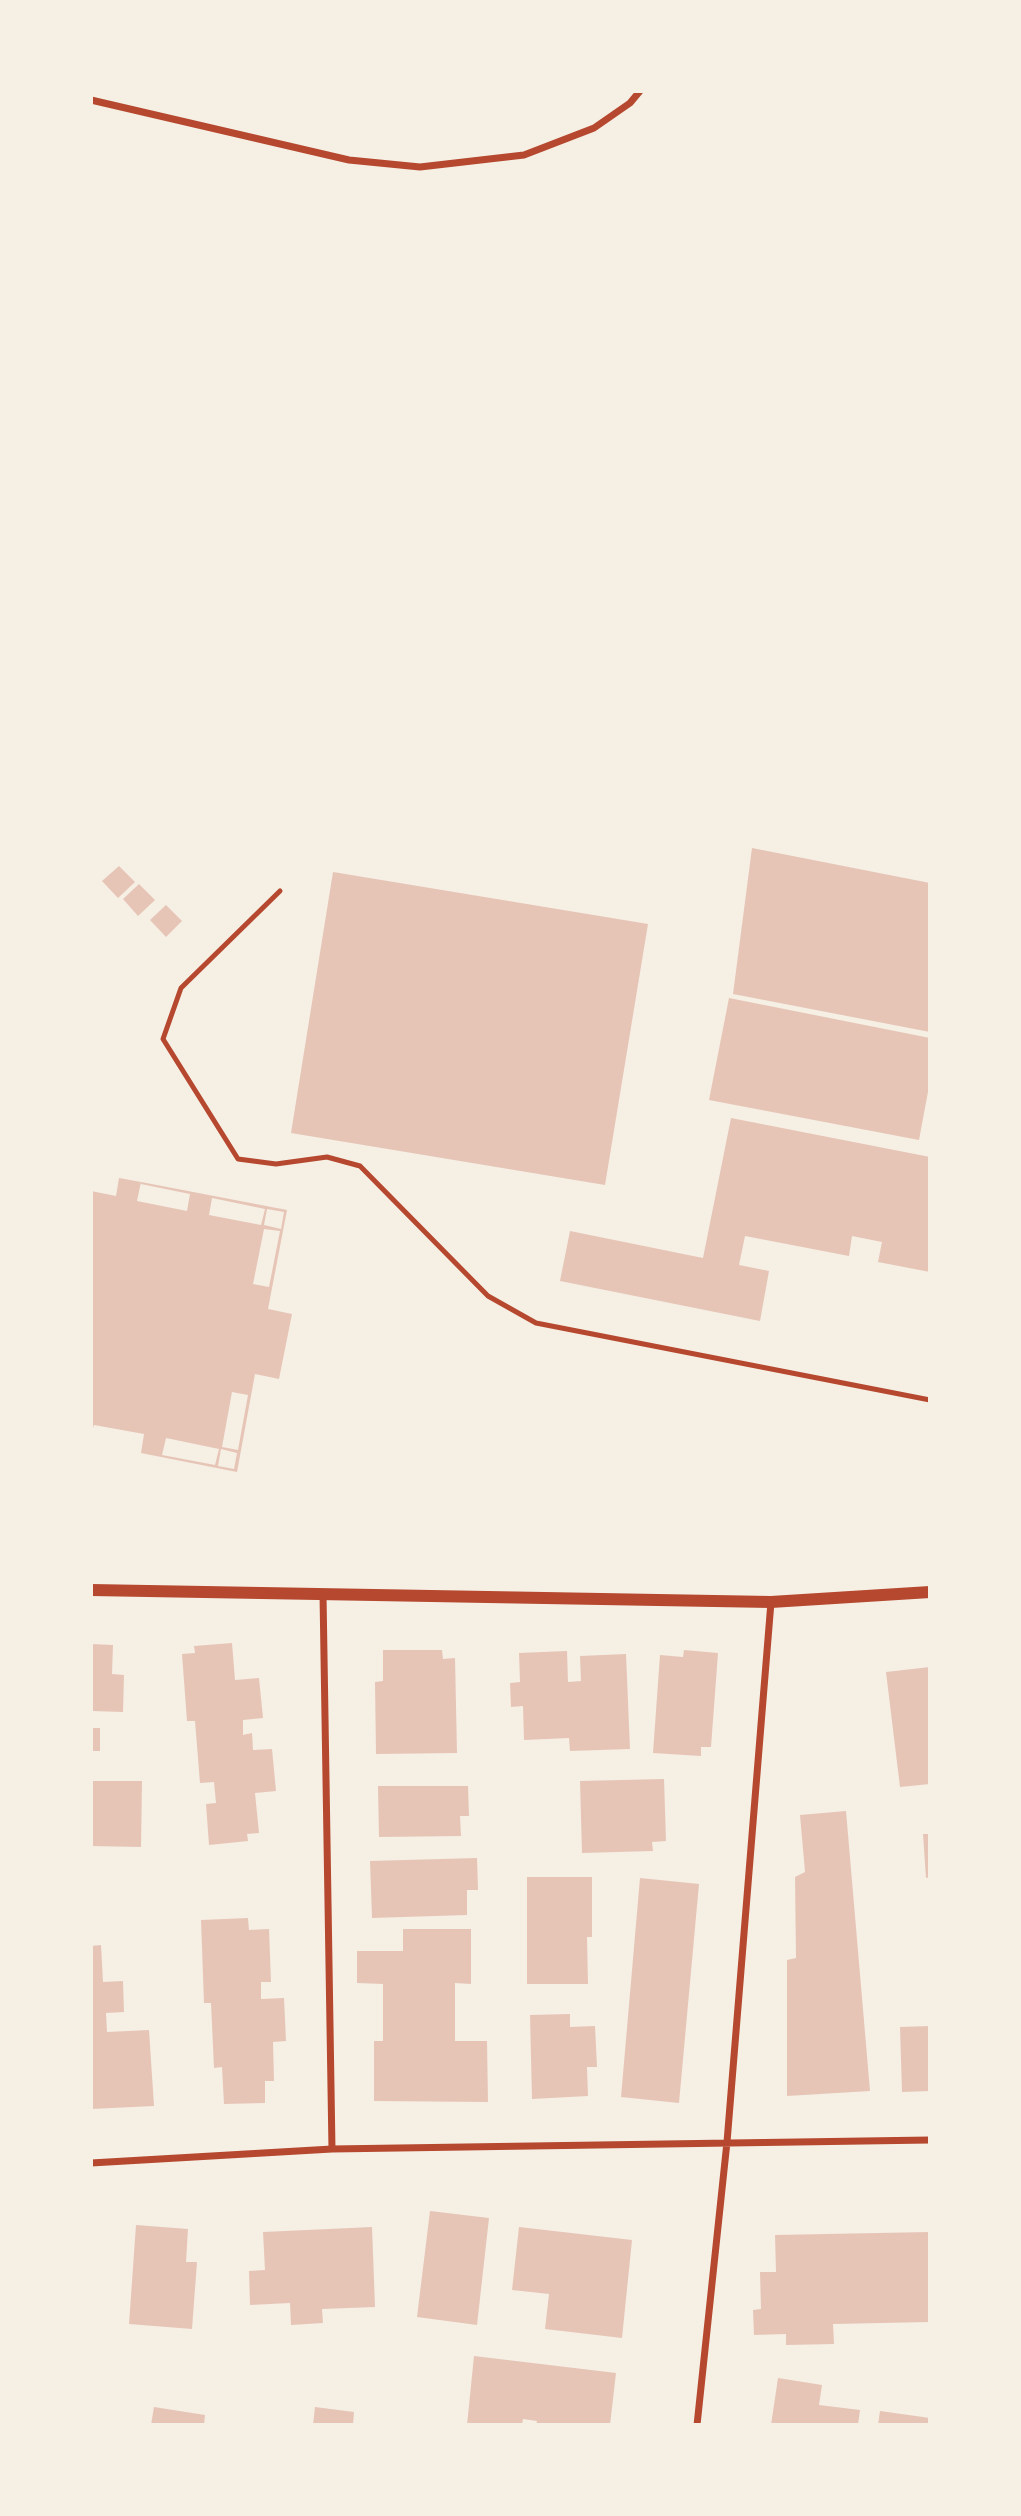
<!DOCTYPE html>
<html>
<head>
<meta charset="utf-8">
<style>
  body { margin:0 }
  #map { position:relative; width:1021px; height:2516px; overflow:hidden; background:#f6efe4; font-family:Arial,sans-serif }
  canvas { display:block }
  .frame { position:absolute; inset:0; border:93px solid #f6efe4; pointer-events:none }
</style>
</head>
<body>
<div id="map">
<canvas width="1021" height="2516"></canvas>
<div class="frame"></div>
</div>
<script>
const g = document.querySelector('canvas').getContext('2d');
g.lineJoin = 'round';
function paint(path, color) {
  g.fillStyle = color;
  g.fill(path, 'evenodd');
}
function shape(rows) {
  const path = new Path2D();
  for (const r of rows) {
    path.moveTo(r[0], r[1]);
    for (let i = 2; i < r.length; i += 2) path.lineTo(r[i], r[i + 1]);
  }
  return path;
}
function stroke(path, color, width, dash) {
  g.strokeStyle = color;
  g.lineWidth = width;
  g.lineCap = dash ? 'butt' : 'round';
  g.setLineDash(dash || []);
  g.stroke(path);
}
const building = shape([
  [752,848,930,883,930,1032,733,994],
  [119,866,135,882,118,898,102,881],
  [333,872,648,924,605,1185,291,1133],
  [139,884,155,900,138,916,123,899],
  [166,905,182,921,166,937,150,920],
  [729,998,930,1038,930,1081,919,1140,709,1100],
  [731,1118,930,1157,928,1201,930,1202,930,1272,878,1262,882,1242,852,1236,849,1256,745,1236,739,1265,769,1271,760,1321,560,1281,570,1231,703,1258],
  [119,1178,141,1182,137,1201,187,1211,190,1194,141,1184,141,1182,287,1210,268,1309,292,1314,279,1379,255,1374,237,1472,141,1453,144,1434,94,1425,91,1434,91,1191,116,1196],
  [212,1198,265,1209,261,1225,209,1215],
  [267,1209,284,1212,281,1229,264,1225],
  [264,1229,280,1231,269,1287,253,1284],
  [232,1392,248,1395,238,1450,222,1447],
  [166,1438,219,1449,215,1465,162,1455],
  [221,1449,237,1453,234,1469,218,1466],
  [232,1643,235,1680,259,1678,263,1718,243,1720,243,1735,252,1733,253,1750,272,1749,276,1791,255,1793,259,1833,247,1834,248,1841,209,1845,206,1804,216,1803,214,1782,200,1783,195,1721,187,1721,182,1654,195,1653,194,1646],
  [91,1644,113,1645,112,1674,124,1675,123,1712,91,1711],
  [383,1650,442,1650,443,1659,455,1658,457,1753,376,1754,375,1682,383,1681],
  [684,1650,718,1653,711,1747,701,1747,701,1756,653,1753,660,1655,683,1657],
  [567,1651,568,1682,581,1681,580,1656,626,1654,630,1749,570,1751,569,1738,524,1740,523,1706,511,1707,510,1683,520,1682,519,1653],
  [930,1667,930,1784,900,1787,886,1672],
  [91,1728,100,1728,100,1751,91,1751],
  [664,1779,666,1841,652,1842,653,1851,582,1853,580,1781],
  [91,1781,142,1781,141,1847,91,1846],
  [378,1786,468,1786,469,1816,460,1816,461,1836,379,1837],
  [846,1811,870,2091,787,2096,787,1960,796,1958,795,1877,805,1872,800,1815],
  [923,1834,930,1834,930,1877,926,1878],
  [477,1858,478,1890,467,1890,467,1915,372,1918,370,1861],
  [527,1877,592,1877,592,1937,587,1937,588,1984,527,1984],
  [640,1878,699,1884,679,2103,621,2097],
  [248,1918,249,1930,269,1929,271,1982,261,1982,261,1999,284,1998,286,2041,273,2042,274,2081,265,2081,265,2103,224,2104,222,2067,214,2068,211,2003,204,2003,201,1920],
  [403,1929,471,1929,471,1984,455,1983,455,2041,487,2041,488,2102,374,2101,374,2041,383,2041,383,1984,357,1983,357,1951,403,1951],
  [101,1945,103,1982,123,1981,124,2012,106,2013,107,2032,149,2030,154,2106,91,2109,91,1946],
  [570,2014,570,2027,595,2026,597,2067,587,2067,588,2096,532,2099,530,2015],
  [930,2026,930,2091,902,2092,900,2027],
  [430,2211,489,2218,477,2325,417,2317],
  [136,2225,188,2229,186,2262,197,2262,192,2329,129,2324],
  [372,2227,375,2307,322,2309,323,2323,291,2325,290,2303,250,2305,249,2271,265,2270,263,2232],
  [519,2227,632,2240,622,2338,545,2329,549,2294,512,2290],
  [930,2232,930,2322,833,2324,834,2344,786,2345,786,2334,754,2335,753,2310,761,2309,760,2272,776,2272,775,2235],
  [474,2356,616,2373,610,2425,536,2425,537,2421,523,2419,522,2425,467,2425],
  [778,2378,822,2385,819,2405,860,2410,858,2425,771,2425],
  [154,2407,205,2415,204,2425,151,2425],
  [315,2407,354,2412,353,2425,313,2425],
  [880,2411,930,2418,930,2425,878,2425]
]);
const service = shape([
  [280,891,181,988,163,1039,238,1159,276,1164,327,1157,360,1166,488,1296,536,1323,930,1400]
]);
const minor = shape([
  [91,100,349,160,420,167,524,155,594,128,630,103,640,91],
  [323,1594,332,2149],
  [91,2163,332,2149,930,2140],
  [697,2425,727,2142,771,1602]
]);
const tertiary = shape([
  [91,1590,771,1602,930,1592]
]);
paint(building, '#e6c5b7');
stroke(service, '#b5482f', 5);
stroke(minor, '#b5482f', 7);
stroke(tertiary, '#b5482f', 12);
</script>
</body>
</html>
